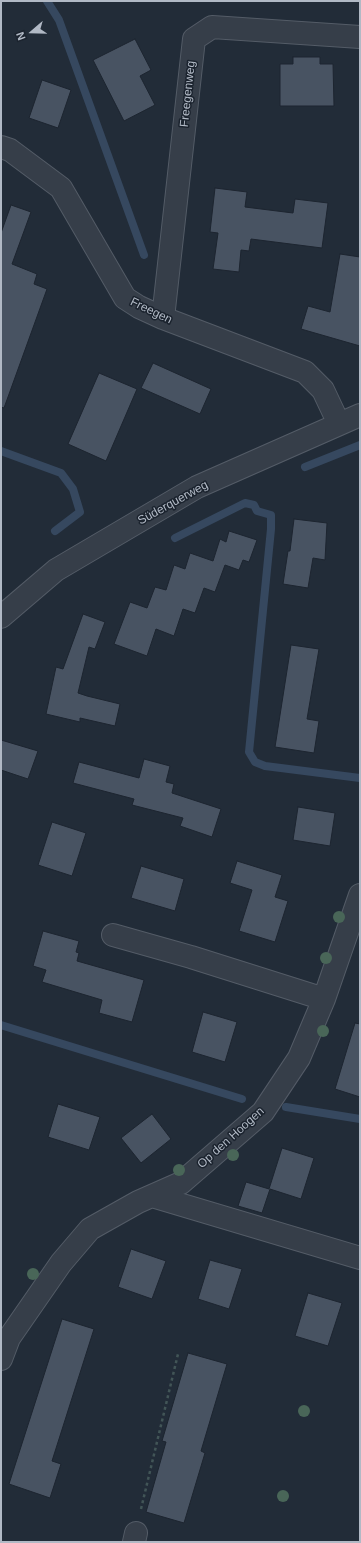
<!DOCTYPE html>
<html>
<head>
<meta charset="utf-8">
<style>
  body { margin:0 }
  #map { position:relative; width:361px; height:1543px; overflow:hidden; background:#222c38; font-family:Helvetica,sans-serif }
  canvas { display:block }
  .frame { position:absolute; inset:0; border:2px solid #b1b9c5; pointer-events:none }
  .north { position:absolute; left:12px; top:12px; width:40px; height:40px; -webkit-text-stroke:3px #1b232e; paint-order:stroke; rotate:250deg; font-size:11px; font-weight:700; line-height:16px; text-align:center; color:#b1b9c5 }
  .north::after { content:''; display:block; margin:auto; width:14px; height:18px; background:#b1b9c5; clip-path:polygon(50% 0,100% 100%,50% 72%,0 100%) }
</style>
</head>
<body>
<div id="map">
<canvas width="361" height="1543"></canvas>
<div class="frame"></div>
<div class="north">N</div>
</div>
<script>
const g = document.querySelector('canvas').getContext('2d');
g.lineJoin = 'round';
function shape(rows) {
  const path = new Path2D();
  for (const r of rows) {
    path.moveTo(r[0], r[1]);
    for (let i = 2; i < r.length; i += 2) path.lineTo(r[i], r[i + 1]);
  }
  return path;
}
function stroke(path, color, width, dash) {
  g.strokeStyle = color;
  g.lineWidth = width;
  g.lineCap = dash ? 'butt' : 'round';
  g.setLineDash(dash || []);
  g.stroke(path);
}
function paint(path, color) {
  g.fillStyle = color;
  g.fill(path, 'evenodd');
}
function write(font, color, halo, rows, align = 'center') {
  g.font = font + ' Helvetica,sans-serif';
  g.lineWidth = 3;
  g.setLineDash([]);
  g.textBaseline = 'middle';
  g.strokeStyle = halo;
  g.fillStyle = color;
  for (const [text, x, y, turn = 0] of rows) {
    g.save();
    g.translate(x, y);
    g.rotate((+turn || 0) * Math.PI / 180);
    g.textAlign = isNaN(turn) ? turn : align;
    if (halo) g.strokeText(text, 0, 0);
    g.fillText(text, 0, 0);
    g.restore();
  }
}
const stream = shape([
  [47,1,59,20,144,255],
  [1,451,61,473,73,489,80,512,55,531],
  [305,467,360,445],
  [175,538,245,503,254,505,257,511,271,515,271,529,249,752,255,762,265,766,360,778],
  [1,1025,242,1099],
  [286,1107,360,1119]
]);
const building = shape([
  [135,39,151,70,140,76,155,105,124,121,93,60,135,39],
  [293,57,320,57,320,64,333,64,334,106,280,106,280,64,293,64,293,57],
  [42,80,71,90,58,128,29,118,42,80],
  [215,188,247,192,245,207,293,213,295,199,328,203,322,248,251,239,249,251,241,250,239,272,213,269,218,233,210,232,215,188],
  [11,205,31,212,12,264,37,274,34,284,47,289,4,408,1,407,1,233,11,205],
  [340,254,360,257,360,346,301,329,308,306,330,312,340,254],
  [153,363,211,389,200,414,141,388,153,363],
  [99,373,137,389,106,461,68,444,99,373],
  [294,519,327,523,325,560,313,558,308,588,283,584,288,551,290,551,294,519],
  [229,531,257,540,249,562,243,560,239,570,225,565,215,592,204,588,195,613,183,609,174,636,156,629,147,656,114,644,130,602,147,608,155,587,166,590,174,565,185,569,190,553,213,561,220,539,226,542,229,531],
  [83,614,105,622,95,649,89,647,78,693,87,696,120,704,115,726,80,718,80,722,46,714,56,667,63,669,83,614],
  [291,645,319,649,307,719,319,721,314,753,275,747,291,645],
  [1,740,38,751,28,779,1,770,1,740],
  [144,759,170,766,166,782,174,784,172,793,221,809,212,837,180,826,183,818,132,805,134,799,73,783,79,762,139,778,144,759],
  [298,807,335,813,330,846,293,840,298,807],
  [52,822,86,833,72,876,38,865,52,822],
  [237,861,282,875,275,897,288,901,275,942,239,931,252,890,230,883,237,861],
  [141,866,184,879,175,911,131,898,141,866],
  [43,931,79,941,76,952,79,953,77,961,144,980,132,1022,99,1013,102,1000,42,982,46,970,33,966,43,931],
  [203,1012,237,1022,225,1062,192,1052,203,1012],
  [355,1023,360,1024,360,1097,335,1089,355,1023],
  [58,1104,100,1117,89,1150,48,1137,58,1104],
  [152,1114,171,1139,141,1163,121,1138,152,1114],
  [282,1148,314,1158,301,1199,270,1189,262,1213,238,1206,246,1182,269,1189,282,1148],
  [131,1249,166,1261,152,1299,118,1287,131,1249],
  [210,1260,242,1269,229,1309,198,1299,210,1260],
  [308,1293,342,1303,328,1346,295,1336,308,1293],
  [62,1319,94,1329,52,1461,61,1464,50,1498,9,1484,62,1319],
  [188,1353,227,1364,201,1451,205,1453,184,1523,146,1512,166,1442,162,1441,188,1353]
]);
const path = shape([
  [141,1509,178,1354]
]);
const minor = shape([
  [1,147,10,150,61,188,125,298,139,307,163,318,305,372,323,390,339,424],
  [163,318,194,39,212,27,360,37],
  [1,617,56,570,197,487,360,415],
  [113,935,191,957,324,999],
  [152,1196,360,1258],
  [1,1359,9,1338,61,1263,90,1229,138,1202,181,1183,263,1112,299,1058,324,999,360,895],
  [134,1542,136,1533]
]);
const trees = [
  [339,917],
  [326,958],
  [323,1031],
  [233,1155],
  [179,1170],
  [33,1274],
  [304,1411],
  [283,1496]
];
const streetNames = [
  ["Freegenweg",188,94,-84],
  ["Freegen",151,311,26],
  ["Süderquerweg",173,503,-29],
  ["Op den Hoogen",231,1138,-42]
];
stroke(stream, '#36485f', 8);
paint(building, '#485362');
stroke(building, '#1d2530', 1);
stroke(minor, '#545c67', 24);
stroke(path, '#425557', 2.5, [3, 3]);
stroke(minor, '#363e49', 22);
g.fillStyle = '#496658';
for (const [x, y] of trees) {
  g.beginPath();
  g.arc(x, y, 6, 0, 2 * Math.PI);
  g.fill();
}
write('12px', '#b1b9c5', '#1b232e', streetNames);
</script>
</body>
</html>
